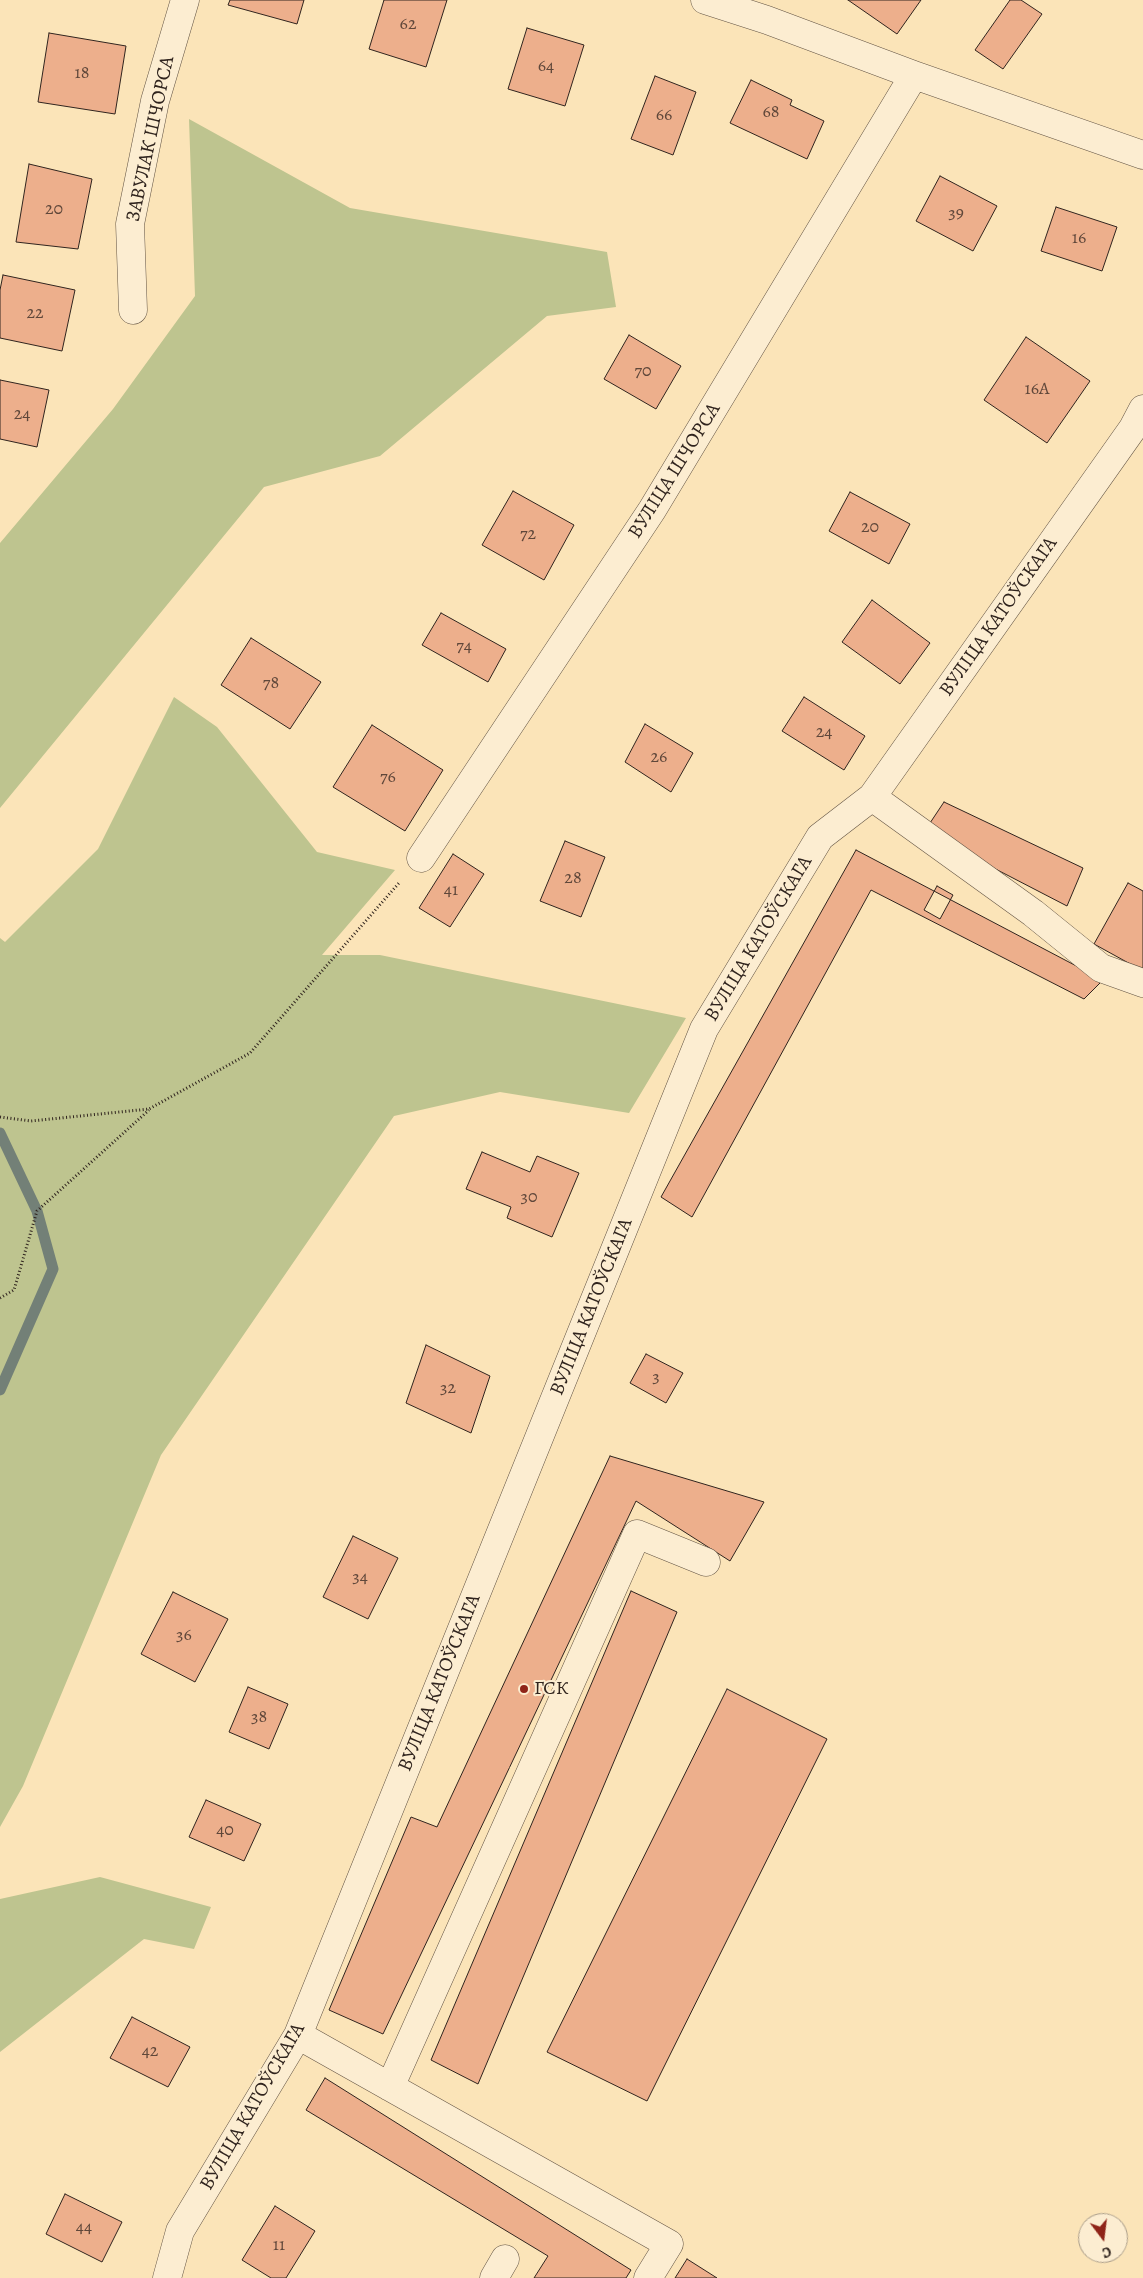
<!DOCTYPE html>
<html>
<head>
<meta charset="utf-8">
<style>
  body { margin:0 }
  #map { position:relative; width:1143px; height:2278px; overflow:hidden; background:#fbe4b8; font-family:Alegreya,serif }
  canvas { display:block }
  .north { position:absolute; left:1078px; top:2213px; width:50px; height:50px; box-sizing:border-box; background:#fcedd1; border:1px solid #aa9d89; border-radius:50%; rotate:165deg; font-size:14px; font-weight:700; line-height:20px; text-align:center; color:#30241e }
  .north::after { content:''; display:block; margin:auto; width:18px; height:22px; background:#8f2418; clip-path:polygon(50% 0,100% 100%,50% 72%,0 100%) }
</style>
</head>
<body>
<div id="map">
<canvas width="1143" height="2278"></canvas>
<div class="north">С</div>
</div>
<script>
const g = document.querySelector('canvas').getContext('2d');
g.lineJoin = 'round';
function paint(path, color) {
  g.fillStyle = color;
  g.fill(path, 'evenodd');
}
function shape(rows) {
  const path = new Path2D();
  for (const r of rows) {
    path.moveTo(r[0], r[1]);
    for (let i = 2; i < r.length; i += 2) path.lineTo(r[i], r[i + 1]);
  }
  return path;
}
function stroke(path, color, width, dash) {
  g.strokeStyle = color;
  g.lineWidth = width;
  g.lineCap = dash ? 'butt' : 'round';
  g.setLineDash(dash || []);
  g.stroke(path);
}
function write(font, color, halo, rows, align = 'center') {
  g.font = font + ' Alegreya,serif';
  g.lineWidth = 4;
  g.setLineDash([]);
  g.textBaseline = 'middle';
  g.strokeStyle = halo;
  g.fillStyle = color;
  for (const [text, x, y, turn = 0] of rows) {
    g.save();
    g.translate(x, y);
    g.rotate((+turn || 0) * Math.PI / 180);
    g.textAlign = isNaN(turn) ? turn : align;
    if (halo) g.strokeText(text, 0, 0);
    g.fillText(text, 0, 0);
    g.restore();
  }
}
const green = shape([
  [189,119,350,208,607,252,616,307,547,316,380,456,264,487,0,808,0,543,113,409,195,296],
  [174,697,217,727,317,852,395,870,322,955,380,955,686,1018,629,1113,500,1092,394,1116,161,1455,23,1786,0,1827,0,938,5,942,98,849],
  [100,1877,211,1907,194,1949,144,1939,0,2052,0,1899]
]);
const stream = shape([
  [0,1133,37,1211,53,1269,0,1390]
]);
const building = shape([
  [230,0,304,0,297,24,228,5,230,0],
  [384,0,447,0,426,67,369,49,384,0],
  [848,0,921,0,897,34,848,0],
  [1010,0,1021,0,1042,14,1003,69,975,50,1010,0],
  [527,28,584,45,565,106,508,89,527,28],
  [49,33,126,46,115,114,38,102,49,33],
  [655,76,696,92,673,155,631,139,655,76],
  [751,80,792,100,790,105,824,121,807,159,730,123,751,80],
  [29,164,92,179,78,249,16,242,29,164],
  [940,176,997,206,973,251,916,221,940,176],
  [1056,207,1117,227,1102,271,1041,251,1056,207],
  [3,275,75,290,62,351,0,338,0,290,3,275],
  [629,335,681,366,656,409,604,379,629,335],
  [1026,337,1090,381,1047,443,984,400,1026,337],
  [0,380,49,390,37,447,0,439,0,380],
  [513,491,574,525,544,580,482,545,513,491],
  [850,492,910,524,889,564,829,531,850,492],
  [872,600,930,643,900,684,842,642,872,600],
  [441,613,506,649,488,682,422,645,441,613],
  [251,638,321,682,290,729,221,685,251,638],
  [804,697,865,736,844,770,782,731,804,697],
  [645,724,693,753,671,792,625,762,645,724],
  [372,725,443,770,405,831,333,787,372,725],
  [944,802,1083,868,1067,906,924,832,944,802],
  [565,841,605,857,581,917,540,901,565,841],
  [856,850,1103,980,1084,999,871,890,692,1217,661,1197,856,850],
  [453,854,484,874,450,927,419,908,453,854],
  [1128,883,1143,891,1143,971,1094,944,1128,883],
  [937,886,953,895,940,919,924,910,937,886],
  [482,1152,530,1172,537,1156,579,1173,552,1237,507,1218,511,1207,466,1189,482,1152],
  [426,1345,490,1376,471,1433,406,1403,426,1345],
  [646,1354,683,1373,666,1403,630,1383,646,1354],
  [610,1456,764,1502,730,1561,636,1501,383,2034,329,2010,411,1817,437,1827,610,1456],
  [353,1536,398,1558,368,1619,323,1597,353,1536],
  [631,1591,677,1612,478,2084,431,2060,631,1591],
  [173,1592,228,1619,195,1682,141,1654,173,1592],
  [248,1687,288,1704,269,1749,229,1732,248,1687],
  [727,1689,827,1739,647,2101,547,2052,727,1689],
  [206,1800,261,1824,244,1861,189,1837,206,1800],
  [132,2017,190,2047,168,2087,110,2058,132,2017],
  [325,2078,631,2270,626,2278,534,2278,548,2256,306,2110,325,2078],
  [65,2194,122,2222,102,2262,46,2234,65,2194],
  [275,2206,315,2231,286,2278,271,2278,242,2260,275,2206],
  [687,2259,717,2278,675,2278,687,2259]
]);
const path = shape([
  [0,1117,31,1121,149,1109,250,1053,399,883],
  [0,1298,14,1290,37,1211,149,1110]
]);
const minor = shape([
  [705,0,767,20,914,75,1143,155],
  [133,310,130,224,155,101,185,0],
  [872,797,1033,913,1101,968,1143,983],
  [421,858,652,510,914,75],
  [298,2035,669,2244,648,2278],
  [390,2087,637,1534,706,1562],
  [167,2278,180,2231,298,2035,704,1029,820,837,872,797,1133,428,1143,409],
  [494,2278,505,2259]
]);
const markers = [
  [524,1689,5,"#8f2418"]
];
const numberNames = [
  ["62",408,25],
  ["64",546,67],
  ["18",82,74],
  ["68",771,113],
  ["66",664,116],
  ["20",54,210],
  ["39",956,214],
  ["16",1079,239],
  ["22",35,314],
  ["70",643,372],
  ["16А",1037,390],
  ["24",22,415],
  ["20",870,528],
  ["72",528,535],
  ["74",464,647],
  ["78",271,684],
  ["24",824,733],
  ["26",659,758],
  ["76",388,778],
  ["28",573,879],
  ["41",451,891],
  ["30",529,1198],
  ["3",656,1378],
  ["32",448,1389],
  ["34",360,1578],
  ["36",184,1636],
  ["38",259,1718],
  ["40",225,1831],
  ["42",150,2052],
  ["44",84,2228],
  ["11",279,2246]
];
const streetNames = [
  ["ЗАВУЛАК ШЧОРСА",151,139,-78],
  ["ВУЛІЦА ШЧОРСА",675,471,-58],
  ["ВУЛІЦА КАТОЎСКАГА",999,617,-55],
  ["ВУЛІЦА КАТОЎСКАГА",759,939,-59],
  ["ВУЛІЦА КАТОЎСКАГА",592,1307,-68],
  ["ВУЛІЦА КАТОЎСКАГА",440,1683,-68],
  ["ВУЛІЦА КАТОЎСКАГА",253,2107,-60]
];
const poiNames = [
  ["ГСК",534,1689]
];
paint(green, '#bec48f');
stroke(stream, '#738077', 11);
paint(building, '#edaf8c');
stroke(building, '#30241e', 1);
stroke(minor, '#635444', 29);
stroke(path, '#30241e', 3, [1, 2.5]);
stroke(minor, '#fcedd1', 28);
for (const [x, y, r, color] of markers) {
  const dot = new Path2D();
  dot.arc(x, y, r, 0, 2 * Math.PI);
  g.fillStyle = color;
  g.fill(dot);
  stroke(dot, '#fcedd1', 2);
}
write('18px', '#5f473a', null, numberNames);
write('20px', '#30241e', '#fcedd1', streetNames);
write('20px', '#30241e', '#fcedd1', poiNames, 'left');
</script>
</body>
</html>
